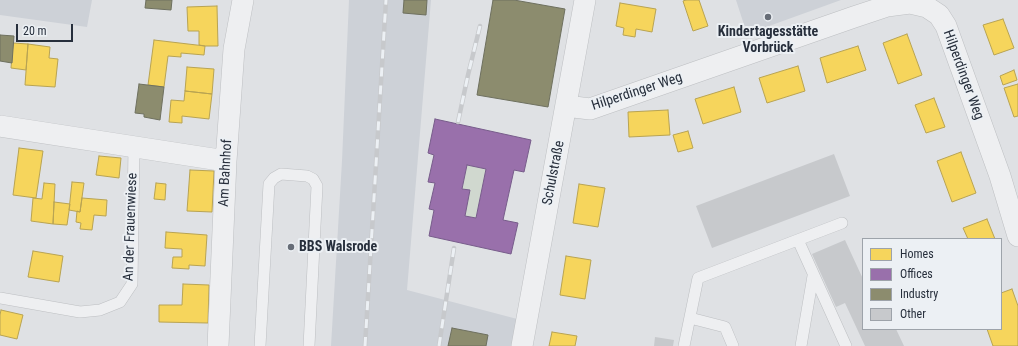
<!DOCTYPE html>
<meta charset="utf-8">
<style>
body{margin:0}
#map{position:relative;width:1018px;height:346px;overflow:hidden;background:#dfe1e4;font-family:"Roboto Condensed",sans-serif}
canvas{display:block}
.legend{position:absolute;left:862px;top:238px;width:140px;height:92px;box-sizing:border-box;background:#ecf0f4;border:1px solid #9da3aa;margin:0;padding:5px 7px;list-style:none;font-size:12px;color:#272f3c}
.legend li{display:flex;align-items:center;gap:8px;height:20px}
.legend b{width:20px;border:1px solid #9da3aa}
.scale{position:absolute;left:16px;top:24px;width:57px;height:18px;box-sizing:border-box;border:2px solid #272f3c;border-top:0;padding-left:5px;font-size:12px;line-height:14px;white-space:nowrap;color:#272f3c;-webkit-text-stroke:3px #ecf0f4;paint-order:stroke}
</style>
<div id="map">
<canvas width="1018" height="346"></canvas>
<ul class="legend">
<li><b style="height:11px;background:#f6d55c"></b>Homes</li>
<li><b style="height:11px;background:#9970ab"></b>Offices</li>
<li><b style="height:11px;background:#8c8c6e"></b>Industry</li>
<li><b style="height:11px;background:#c7c9cc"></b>Other</li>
</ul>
<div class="scale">20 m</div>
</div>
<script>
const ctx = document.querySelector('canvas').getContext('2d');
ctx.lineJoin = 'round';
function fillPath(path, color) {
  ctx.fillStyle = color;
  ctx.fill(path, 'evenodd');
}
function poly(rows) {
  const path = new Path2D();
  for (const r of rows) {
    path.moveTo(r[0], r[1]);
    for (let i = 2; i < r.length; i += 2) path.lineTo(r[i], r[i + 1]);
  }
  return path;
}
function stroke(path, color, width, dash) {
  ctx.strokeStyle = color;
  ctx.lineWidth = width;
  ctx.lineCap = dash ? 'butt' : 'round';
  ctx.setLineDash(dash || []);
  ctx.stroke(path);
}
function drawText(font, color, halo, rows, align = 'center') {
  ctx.font = font + ' "Roboto Condensed",sans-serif';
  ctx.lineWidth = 4;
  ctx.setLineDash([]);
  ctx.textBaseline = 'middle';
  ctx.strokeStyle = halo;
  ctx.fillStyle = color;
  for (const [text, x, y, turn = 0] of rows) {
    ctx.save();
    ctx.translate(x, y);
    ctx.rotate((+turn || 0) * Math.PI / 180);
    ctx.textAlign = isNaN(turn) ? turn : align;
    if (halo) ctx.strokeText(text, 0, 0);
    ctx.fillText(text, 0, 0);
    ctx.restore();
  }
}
fillPath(poly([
 [0,0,92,0,87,27,0,15],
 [349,0,431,0,407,290,521,320,516,346,331,346,342,161],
 [736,0,841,0,747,34]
]), '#cdd1d7');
fillPath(poly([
 [467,165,486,169,476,218,465,216,470,190,462,189]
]), '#d0d8cf');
const homes = poly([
 [686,0,699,0,708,26,693,31,683,1,686,0],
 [620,3,656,9,652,32,636,29,635,37,623,35,624,28,616,26,620,3],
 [217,6,218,46,205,46,199,45,199,31,188,31,187,7,217,6],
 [1003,19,1014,48,994,55,983,25,1003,19],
 [907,34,922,75,898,84,883,43,907,34],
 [154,40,205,46,204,55,181,53,181,57,168,56,164,87,148,85,154,40],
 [13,43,28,44,26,70,11,68,13,43],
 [28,44,50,47,49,58,58,59,55,87,25,85,28,44],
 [858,46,866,70,827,83,820,58,858,46],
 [798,66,805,91,767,103,759,78,798,66],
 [187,67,214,69,212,94,185,91,187,67],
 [1014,70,1017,80,1003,85,1000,76,1014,70],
 [1018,84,1018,116,1014,117,1004,88,1018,84],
 [734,87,741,112,703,124,695,99,734,87],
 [185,91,212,94,209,119,182,116,182,123,169,122,171,100,184,101,185,91],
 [934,98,945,127,926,133,915,105,934,98],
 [668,110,670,135,629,137,628,112,668,110],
 [688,131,693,148,678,152,673,135,688,131],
 [19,148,43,151,36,198,13,195,19,148],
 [961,152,976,193,952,202,937,161,961,152],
 [99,156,121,158,119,178,96,175,99,156],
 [190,170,214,171,212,212,187,211,190,170],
 [72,182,84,183,80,212,69,210,72,182],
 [44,183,55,184,53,224,31,221,33,198,42,199,44,183],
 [156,183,166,184,165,200,154,199,156,183],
 [579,184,605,188,598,227,573,223,579,184],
 [82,198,107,200,106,216,94,215,92,230,80,229,81,223,76,222,77,211,80,212,82,198],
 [54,202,70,204,67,225,53,224,54,202],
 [987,219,995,239,968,239,963,228,987,219],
 [166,232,207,235,205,266,189,265,189,269,172,268,173,257,182,257,182,249,165,248,166,232],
 [33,251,63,256,59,282,28,277,33,251],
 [566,256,591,260,585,299,560,295,566,256],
 [183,284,209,285,208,323,159,322,159,305,182,305,183,284],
 [1012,289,1018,306,1018,346,993,346,987,329,1001,329,1001,293,1012,289],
 [1,310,23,315,17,339,0,335,0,315,1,310],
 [552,332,577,336,575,346,549,346,552,332]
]);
fillPath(homes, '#f6d55c');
stroke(homes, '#b8a352', 1);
const offices = poly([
 [435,119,531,140,524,172,514,170,503,220,518,223,511,254,429,236,434,210,429,209,435,183,428,182,434,155,428,153,435,119],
 [467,165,486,169,476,218,465,216,470,190,462,189,467,165]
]);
fillPath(offices, '#9970ab');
stroke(offices, '#775c8a', 1);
const industry = poly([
 [146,0,172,0,171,10,145,8,146,0],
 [404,0,427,0,426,15,403,13,404,0],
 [493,0,514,0,565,9,548,107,477,95,493,0],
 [0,35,14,36,12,63,0,61,0,35],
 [139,84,164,87,160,120,144,117,144,114,135,113,139,84],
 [452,328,488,335,486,346,448,346,452,328]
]);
fillPath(industry, '#8c8c6e');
stroke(industry, '#6e705f', 1);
fillPath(poly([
 [834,154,850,196,712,248,696,206],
 [845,240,863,279,863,329,896,329,904,346,865,346,845,303,836,307,812,254],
 [655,337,674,340,673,346,654,346]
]), '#c7c9cc');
const service = poly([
 [798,240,846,346],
 [0,298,80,312,100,310,120,302,132,284,134,146],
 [690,318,725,327,733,346],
 [260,346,269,184,274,178,281,174,307,176,313,179,317,186,309,346],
 [684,346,698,278,842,223],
 [801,346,813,276]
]);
const minor = poly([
 [566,106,590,109,854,17,887,6,910,3,927,7,939,15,946,26,1000,176,1018,236],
 [0,126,226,161],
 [218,346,226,161,234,49,243,0],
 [522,346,585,0]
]);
stroke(service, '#bdbfc2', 12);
stroke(minor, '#bdbfc2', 22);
stroke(service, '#eeeff1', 11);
stroke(minor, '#eeeff1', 21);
const rail = poly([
 [458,122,468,75,480,26],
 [365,346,386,0],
 [439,346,454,248]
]);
stroke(rail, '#c7c9cc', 4.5);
stroke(rail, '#ecf0f4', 3, [9]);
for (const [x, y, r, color] of [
 [768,17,4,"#676d77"],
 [291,247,4,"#676d77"]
]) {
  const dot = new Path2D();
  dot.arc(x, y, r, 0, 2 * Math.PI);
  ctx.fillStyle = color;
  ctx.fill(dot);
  stroke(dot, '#ecf0f4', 1.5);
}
drawText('bold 14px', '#272f3c', '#ecf0f4', [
 ["Kindertagesstätte",768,32],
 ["Vorbrück",768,48],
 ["BBS Walsrode",299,247,"left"]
]);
drawText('14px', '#272f3c', '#ecf0f4', [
 ["Hilperdinger Weg",963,75,70],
 ["Hilperdinger Weg",637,92,-18],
 ["Am Bahnhof",226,173,-87],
 ["Schulstraße",554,173,-79],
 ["An der Frauenwiese",131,227,-88]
]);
</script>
